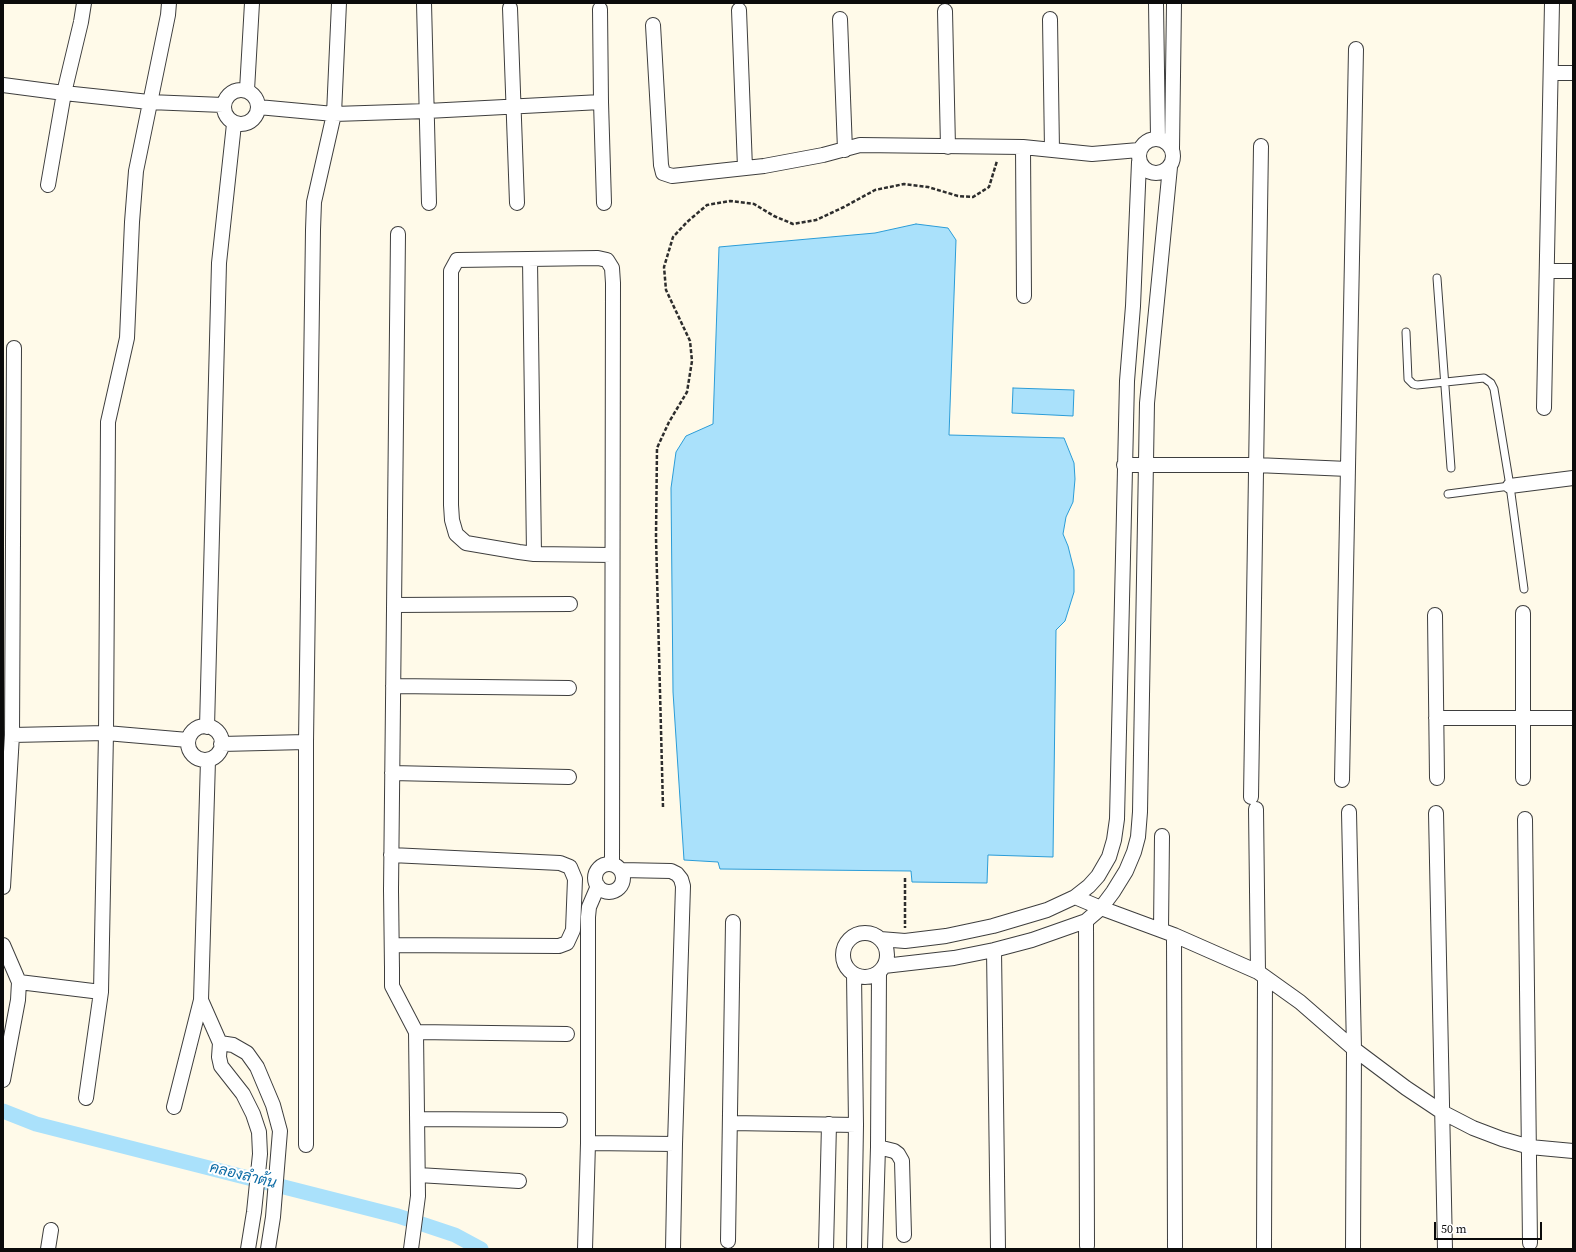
<!DOCTYPE html>
<meta charset="utf-8">
<style>
body{margin:0}
#map{position:relative;width:1576px;height:1252px;overflow:hidden;background:#fffae9;font-family:"Source Serif 4",serif}
canvas{display:block}
.frame{position:absolute;inset:0;border:4px solid #0b0b0b;pointer-events:none}
.scale{position:absolute;left:1434px;top:1222px;width:108px;height:18px;box-sizing:border-box;border:2px solid #0b0b0b;border-top:0;padding-left:5px;font-size:12px;line-height:14px;white-space:nowrap;color:#0b0b0b;-webkit-text-stroke:3px #fff;paint-order:stroke}
</style>
<div id="map">
<canvas width="1576" height="1252"></canvas>
<div class="frame"></div>
<div class="scale">50 m</div>
</div>
<script>
const ctx = document.querySelector('canvas').getContext('2d');
ctx.lineJoin = 'round';
function fillPath(path, color) {
  ctx.fillStyle = color;
  ctx.fill(path, 'evenodd');
}
function poly(rows) {
  const path = new Path2D();
  for (const r of rows) {
    if (r.length === 3) {
      path.moveTo(r[0] + r[2], r[1]);
      path.arc(r[0], r[1], r[2], 0, 2 * Math.PI);
      continue;
    }
    path.moveTo(r[0], r[1]);
    for (let i = 2; i < r.length; i += 2) path.lineTo(r[i], r[i + 1]);
  }
  return path;
}
function stroke(path, color, width, dash) {
  ctx.strokeStyle = color;
  ctx.lineWidth = width;
  ctx.lineCap = dash ? 'butt' : 'round';
  ctx.setLineDash(dash || []);
  ctx.stroke(path);
}
function drawText(font, color, halo, rows, align = 'center') {
  ctx.font = font + ' "Source Serif 4",Sarabun,serif';
  ctx.lineWidth = 4;
  ctx.setLineDash([]);
  ctx.textBaseline = 'middle';
  ctx.strokeStyle = halo;
  ctx.fillStyle = color;
  for (const [text, x, y, turn = 0] of rows) {
    ctx.save();
    ctx.translate(x, y);
    ctx.rotate((+turn || 0) * Math.PI / 180);
    ctx.textAlign = isNaN(turn) ? turn : align;
    if (halo) ctx.strokeText(text, 0, 0);
    ctx.fillText(text, 0, 0);
    ctx.restore();
  }
}
const water = poly([
 [916,224,948,228,956,240,949,435,1064,438,1074,463,1075,479,1073,502,1066,517,1063,534,1068,546,1074,570,1074,592,1065,621,1056,630,1053,857,988,855,987,883,912,882,911,871,720,869,718,862,684,860,673,692,671,488,676,452,686,436,713,424,719,247,875,233,916,224],
 [1013,388,1074,390,1073,416,1012,413,1013,388]
]);
fillPath(water, '#aae1fb');
stroke(water, '#2b9cd7', 1);
stroke(poly([
 [3,1111,36,1124,398,1216,455,1235,481,1249]
]), '#aae1fb', 15);
const service = poly([
 [1437,278,1451,468],
 [1406,332,1408,379,1413,384,1417,385,1484,378,1491,383,1494,389,1510,486,1524,589],
 [1448,494,1510,486]
]);
const minor = poly([
 [424,3,429,203],
 [1156,3,1158,138],
 [510,8,517,203],
 [600,9,601,102],
 [739,10,745,168],
 [945,11,948,147],
 [840,19,845,150],
 [1050,19,1052,150],
 [653,25,661,165,663,173,672,176,764,166,823,155,860,145,1023,147,1092,154,1139,150],
 [1551,73,1573,73],
 [3,85,64,93,149,102,223,105],
 [241,107,17],
 [247,90,252,3],
 [258,107,334,114,427,111,601,102,604,203],
 [1156,156,17],
 [1023,147,1024,296],
 [1172,149,1174,3],
 [48,185,64,93,81,22,84,3],
 [398,234,391,890,392,969,392,986,416,1032,418,1196,411,1249],
 [530,260,534,554],
 [1547,271,1573,271],
 [1544,408,1552,3],
 [1124,465,1256,465,1348,469],
 [1510,486,1573,478],
 [612,555,534,554,519,552,466,543,456,534,452,520,451,505,451,271,457,260,598,258,607,260,612,268,613,283,612,864],
 [394,605,570,604],
 [1523,613,1523,778],
 [1435,615,1437,778],
 [393,686,569,688],
 [1436,718,1573,718],
 [205,743,17],
 [207,727,219,263,234,124],
 [12,735,106,733,188,740],
 [221,744,306,742],
 [208,760,201,1000,220,1043,219,1057,221,1066,243,1094,253,1114,259,1132,260,1154,254,1212,248,1249],
 [392,773,569,777],
 [1342,780,1356,49],
 [1251,797,1261,146],
 [1256,809,1258,972],
 [1349,812,1354,1049,1353,1249],
 [1436,813,1445,1249],
 [1525,819,1530,1243],
 [391,855,560,863,570,867,575,879,573,930,567,943,559,946,392,945],
 [609,878,14],
 [621,870,671,871,677,874,681,879,683,886,675,1144,673,1249],
 [3,887,12,735,14,348],
 [1075,897,1101,908,1174,935,1258,972,1300,1002,1354,1049,1406,1088,1442,1112,1473,1128,1502,1139,1530,1147,1573,1151],
 [1086,921,1087,1246],
 [1161,930,1162,836],
 [865,955,22],
 [1174,935,1175,1247],
 [880,939,905,941,946,936,993,926,1047,910,1075,897,1089,886,1098,876,1109,857,1114,840,1117,819,1127,381,1133,306,1139,162],
 [3,945,19,982,101,992],
 [994,950,998,1249],
 [884,966,954,958,994,950,1032,940,1086,921,1101,908,1113,892,1126,871,1134,852,1138,837,1140,812,1147,403,1170,167],
 [854,974,856,1125,854,1249],
 [416,1032,567,1034],
 [220,1043,233,1045,247,1053,257,1067,273,1105,280,1131,273,1217,268,1249],
 [3,1080,18,1000,19,982],
 [86,1098,101,992,106,733,108,422,127,338,132,222,136,171,168,15,169,3],
 [174,1107,201,1000],
 [417,1119,560,1120],
 [730,1123,856,1125],
 [588,1143,675,1144],
 [306,1145,306,742,313,230,314,202,334,114,339,3],
 [878,1147,894,1151,898,1154,902,1161,904,1235],
 [418,1175,519,1181],
 [728,1241,733,922],
 [1264,1248,1265,977],
 [48,1249,51,1230],
 [585,1249,588,1143,588,917,589,907,598,886],
 [826,1249,829,1124],
 [875,1249,878,1147,879,972]
]);
stroke(service, '#3e3e3e', 9);
stroke(minor, '#3e3e3e', 16);
stroke(poly([
 [663,807,656,537,657,448,669,422,687,392,692,361,690,341,666,290,664,267,673,237,687,222,707,205,730,201,754,204,774,216,793,224,816,220,844,207,875,190,904,184,928,187,958,196,973,197,989,187,997,161],
 [905,878,905,928]
]), '#2d2d2d', 2.5, [4, 2]);
stroke(service, '#fff', 7);
stroke(minor, '#fff', 14);
drawText('italic 15px', '#0c6ba5', '#fff', [
 ["คลองลำต้น",243,1176,14]
]);
</script>
